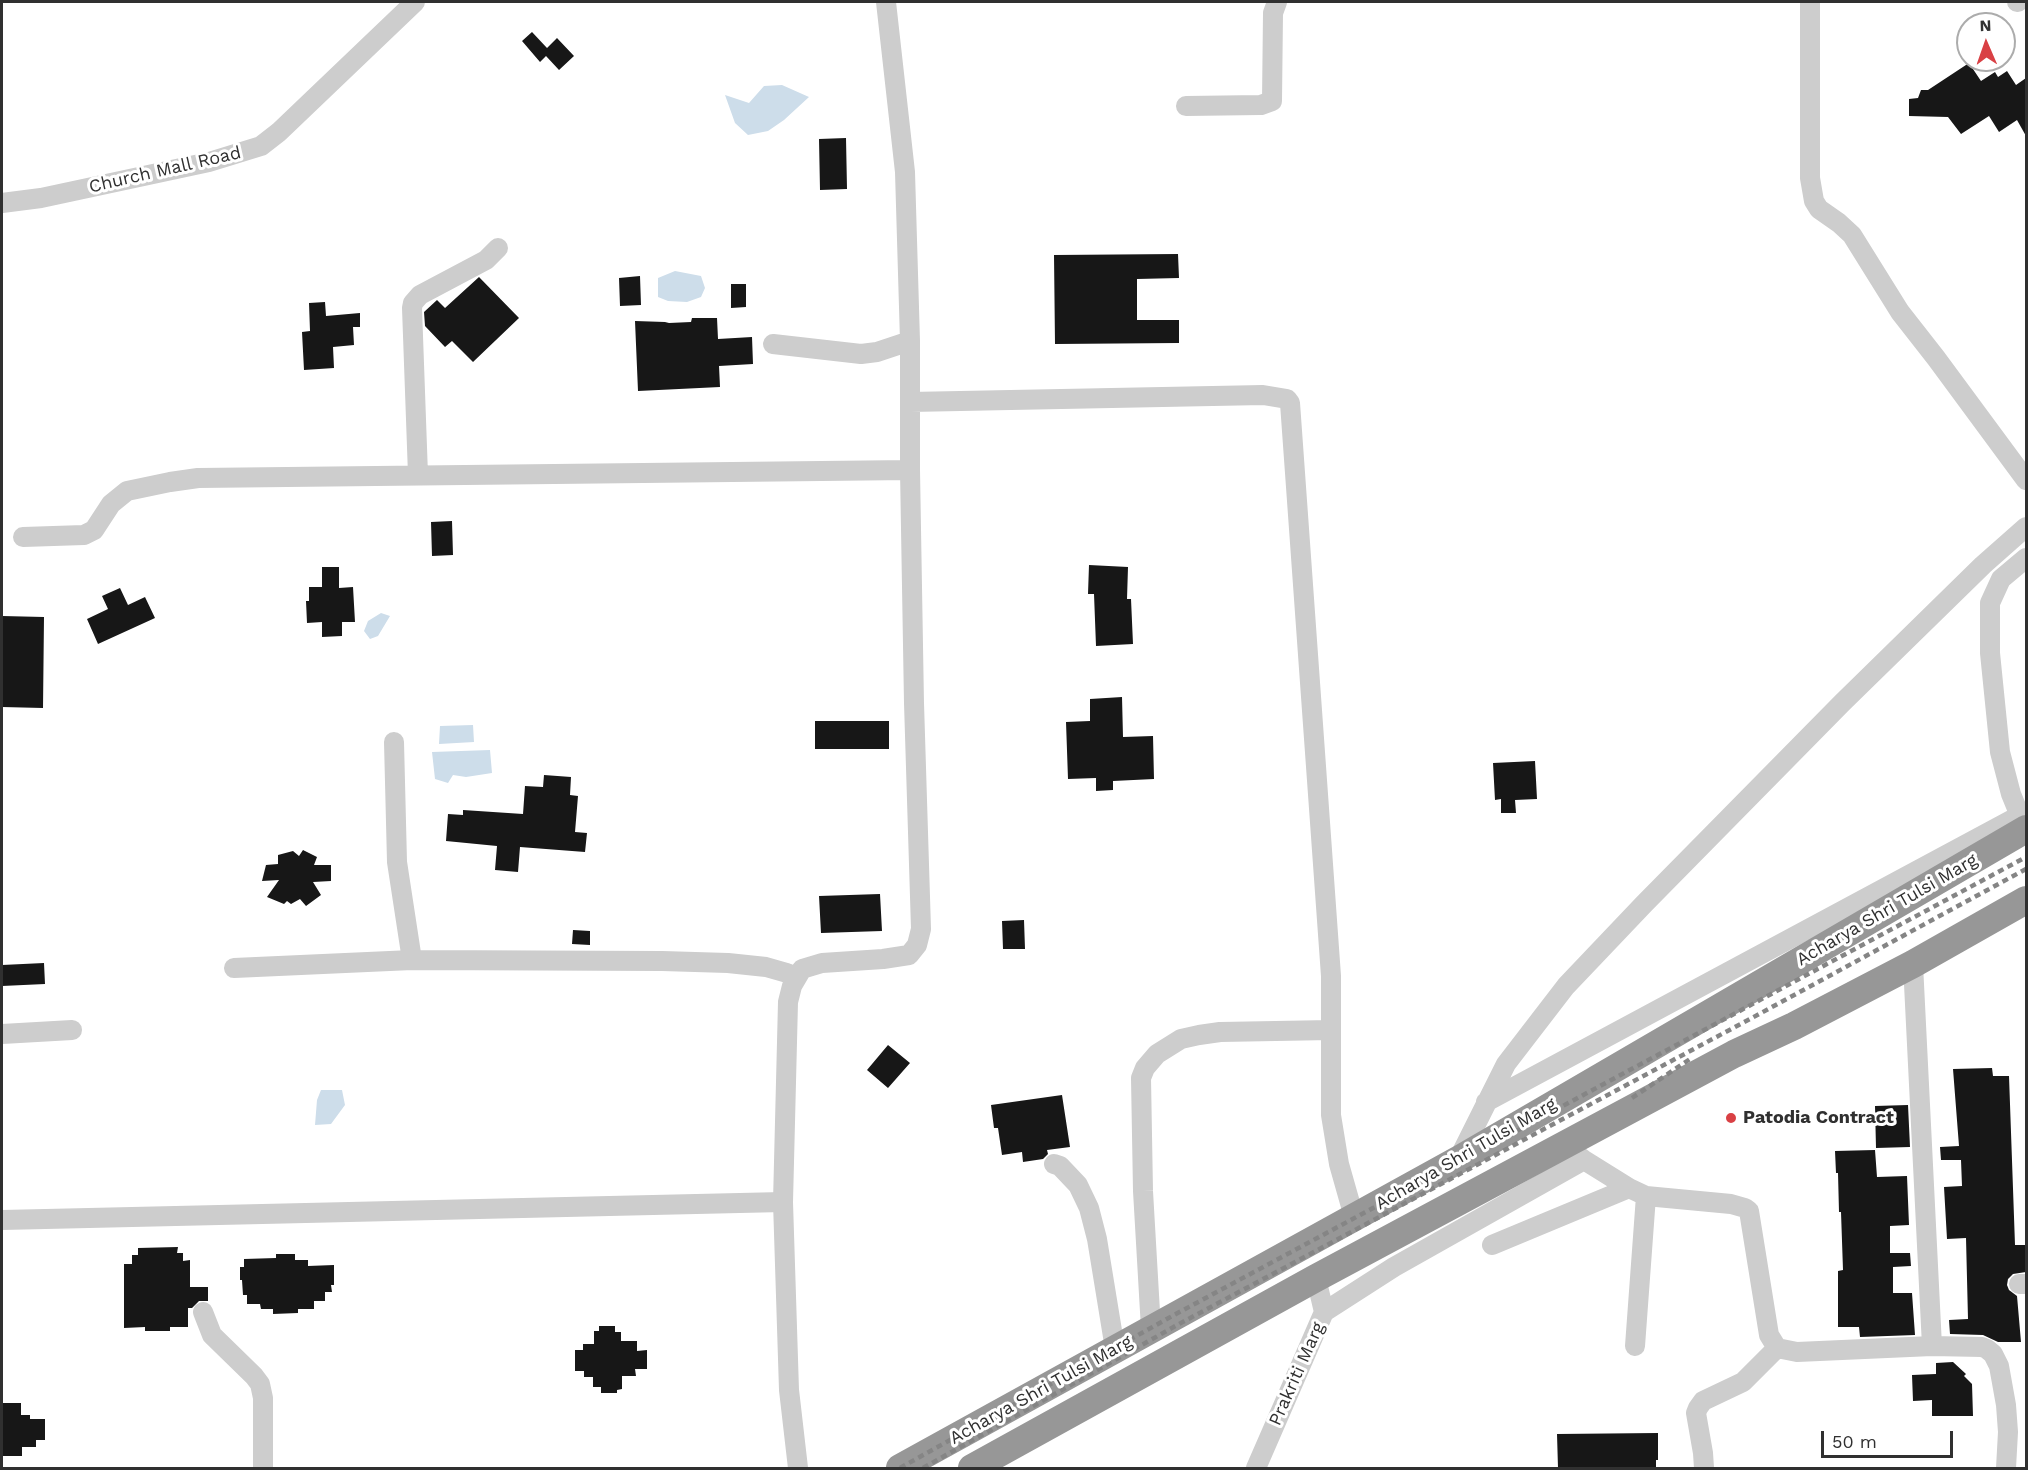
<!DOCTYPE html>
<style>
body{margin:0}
#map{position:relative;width:2028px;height:1470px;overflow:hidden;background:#fff;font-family:"Work Sans",sans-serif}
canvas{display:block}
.frame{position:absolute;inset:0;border:3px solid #303030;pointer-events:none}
.north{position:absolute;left:1956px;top:12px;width:60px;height:60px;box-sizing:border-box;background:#fff;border:2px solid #acacac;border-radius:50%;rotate:358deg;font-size:16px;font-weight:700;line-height:24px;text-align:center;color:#303030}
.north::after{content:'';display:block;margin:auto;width:21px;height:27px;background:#d94044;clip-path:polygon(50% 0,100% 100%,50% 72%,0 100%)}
.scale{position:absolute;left:1821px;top:1431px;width:132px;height:27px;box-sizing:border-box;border:3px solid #303030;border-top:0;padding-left:8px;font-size:18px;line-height:21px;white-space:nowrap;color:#303030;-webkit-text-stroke:4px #fff;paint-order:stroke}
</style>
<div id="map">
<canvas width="2028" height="1470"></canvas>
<div class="frame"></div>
<div class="north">N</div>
<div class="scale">50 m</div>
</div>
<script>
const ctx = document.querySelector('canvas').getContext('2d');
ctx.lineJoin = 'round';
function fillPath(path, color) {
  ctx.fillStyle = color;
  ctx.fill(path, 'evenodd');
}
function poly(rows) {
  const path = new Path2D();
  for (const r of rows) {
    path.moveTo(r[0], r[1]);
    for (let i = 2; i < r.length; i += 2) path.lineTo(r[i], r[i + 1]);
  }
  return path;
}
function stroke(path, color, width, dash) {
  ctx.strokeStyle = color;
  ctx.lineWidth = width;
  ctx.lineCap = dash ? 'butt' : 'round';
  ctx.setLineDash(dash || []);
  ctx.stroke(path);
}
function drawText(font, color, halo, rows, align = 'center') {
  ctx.font = font + ' "Work Sans",sans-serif';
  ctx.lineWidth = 6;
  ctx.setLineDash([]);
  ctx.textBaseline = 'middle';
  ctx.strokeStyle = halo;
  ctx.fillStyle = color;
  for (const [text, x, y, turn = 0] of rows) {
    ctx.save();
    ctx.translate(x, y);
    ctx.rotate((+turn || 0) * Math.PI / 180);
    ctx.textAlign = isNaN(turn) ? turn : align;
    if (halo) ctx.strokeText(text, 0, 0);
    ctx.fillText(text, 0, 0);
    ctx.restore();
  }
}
fillPath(poly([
 [782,85,809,97,784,120,768,131,748,135,735,123,725,95,749,103,764,86],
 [675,271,701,276,705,288,701,297,687,302,668,301,658,297,658,278],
 [381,613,390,616,378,636,370,639,364,631,368,621],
 [473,725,474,742,439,744,440,726],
 [490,750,492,773,466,777,453,775,448,783,435,779,432,752],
 [321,1090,342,1090,345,1105,331,1124,315,1125,317,1100]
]), '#cdddea');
fillPath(poly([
 [532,32,547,48,557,38,574,56,559,70,546,56,540,62,522,41],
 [1969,63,1981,81,1995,72,1998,77,2007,71,2016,85,2026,78,2026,136,2017,120,1999,132,1989,116,1961,134,1948,117,1909,116,1909,99,1918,98,1921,90,1928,90],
 [846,138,847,189,820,190,819,139],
 [1178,254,1179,278,1137,279,1137,320,1179,320,1179,343,1055,344,1054,255],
 [640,276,641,305,620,306,619,278],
 [479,277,519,318,473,362,452,341,445,347,425,326,424,312,437,300,445,308],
 [731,284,746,284,746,307,731,308],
 [325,302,326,316,360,313,360,327,353,327,354,345,333,347,334,368,304,370,302,332,310,331,309,303],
 [692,318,717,318,718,339,752,337,753,364,719,366,720,387,638,391,635,321,665,322,669,323,691,322],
 [452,521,453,555,432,556,431,522],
 [1089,565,1128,567,1127,599,1131,599,1133,644,1096,646,1094,594,1088,594],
 [322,567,339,567,339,588,353,587,355,622,342,622,342,636,322,637,322,622,307,623,306,601,309,601,309,587,322,587],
 [120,588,128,605,145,597,155,618,98,644,87,619,108,609,102,596],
 [2,616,44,617,43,708,2,707],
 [1122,697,1123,737,1153,736,1154,779,1113,781,1113,790,1096,791,1096,778,1068,779,1066,722,1090,721,1090,699],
 [815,721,889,721,889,749,815,749],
 [1535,761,1537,799,1515,800,1516,813,1501,813,1501,799,1495,800,1493,763],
 [544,775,571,777,570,795,578,796,575,832,587,833,585,852,520,847,518,872,495,870,497,846,446,841,448,814,463,815,463,810,523,814,525,786,543,787],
 [303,850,317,857,314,865,331,865,331,881,313,882,321,895,306,906,300,899,291,904,287,901,284,904,267,897,279,880,262,881,266,865,278,864,278,855,293,851,299,856],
 [880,894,882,931,821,933,819,896],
 [1024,920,1025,949,1003,949,1002,921],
 [573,930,590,931,590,945,572,944],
 [44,963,45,984,2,986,2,965],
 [888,1045,910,1063,888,1088,867,1070],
 [1992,1068,1993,1076,2009,1076,2015,1245,2026,1245,2026,1272,2013,1274,2008,1279,2007,1285,2009,1290,2017,1296,2021,1342,1998,1342,1983,1335,1950,1334,1949,1320,1968,1319,1966,1238,1947,1239,1944,1187,1962,1186,1961,1160,1941,1160,1940,1147,1959,1146,1953,1069],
 [1062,1095,1070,1147,1047,1150,1048,1154,1043,1159,1023,1162,1022,1152,1002,1155,998,1128,994,1128,991,1105],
 [1908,1105,1910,1147,1876,1148,1875,1106],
 [1875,1150,1877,1177,1907,1176,1909,1225,1890,1226,1890,1253,1910,1253,1911,1266,1893,1267,1893,1293,1912,1293,1915,1335,1860,1337,1859,1327,1838,1327,1838,1271,1843,1270,1841,1212,1839,1212,1838,1173,1836,1173,1835,1151],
 [178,1247,177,1253,183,1253,183,1261,190,1260,190,1287,208,1287,208,1301,199,1301,192,1308,188,1308,188,1327,170,1327,170,1331,145,1331,145,1327,124,1328,124,1264,132,1264,132,1255,138,1255,138,1248],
 [276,1254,295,1254,295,1260,308,1260,308,1266,334,1265,334,1285,331,1285,332,1292,325,1292,325,1301,314,1301,314,1309,298,1309,298,1313,273,1314,273,1309,261,1309,260,1304,247,1304,247,1295,243,1295,242,1280,240,1280,240,1267,244,1267,244,1259,276,1258],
 [599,1326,615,1326,615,1332,621,1332,621,1341,637,1341,637,1351,647,1350,647,1369,635,1369,636,1376,622,1376,622,1389,617,1390,617,1393,601,1393,601,1387,593,1387,593,1377,584,1377,584,1371,575,1371,575,1350,583,1350,583,1344,594,1344,594,1331,599,1331],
 [1953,1362,1966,1374,1964,1376,1972,1384,1973,1416,1932,1416,1932,1400,1913,1401,1912,1375,1936,1374,1936,1363],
 [2,1403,21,1403,21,1415,30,1415,30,1419,45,1419,45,1440,36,1440,36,1447,22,1447,22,1456,2,1456],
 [1658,1433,1658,1460,1656,1460,1656,1468,1558,1468,1557,1434]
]), '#171717');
stroke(poly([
 [1810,2,1810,178,1814,201,1819,209,1839,223,1852,235,1900,312,1936,358,2026,480],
 [2017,2,2018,2],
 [1186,106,1261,105,1272,101,1273,13,1277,2],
 [2,203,41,198,209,162,261,146,279,132,415,2],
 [773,344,861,354,877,352,910,341],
 [910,402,1263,395,1287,399,1290,403,1331,976,1331,1115,1339,1164,1354,1217],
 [418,475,412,308,413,303,420,295,486,260,498,248],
 [23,537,84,535,94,530,111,504,127,491,170,482,198,478,910,470],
 [394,742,397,862,412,960],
 [2021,828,2020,816,2011,794,2000,752,1990,653,1990,603,2001,579,2026,558],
 [1913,964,1932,1346],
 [234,968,412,960,662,961,728,963,766,967,787,973,796,978],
 [2,1034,72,1030],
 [1486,1102,2026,812],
 [1564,1144,1584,1160,1629,1188,1646,1196,1731,1204,1745,1208,1749,1211,1769,1335,1777,1348,1797,1352,1932,1346,1982,1347,1987,1349,1993,1354,1999,1366,2006,1405,2008,1432,2006,1468],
 [1458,1160,1506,1064,1566,986,1644,904,1842,703,1983,565,2026,527],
 [1054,1164,1060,1166,1078,1185,1089,1208,1097,1239,1115,1349],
 [2,1220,783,1202],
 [1492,1245,1629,1188],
 [2019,1284,2026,1284],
 [203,1312,212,1335,254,1376,260,1384,263,1398,263,1468],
 [1324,1312,1394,1267,1584,1160],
 [1151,1329,1143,1191,1141,1078,1145,1068,1157,1054,1181,1039,1199,1035,1220,1032,1331,1030],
 [1635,1346,1646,1196],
 [798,1468,789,1390,783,1202,788,1002,792,986,802,969,822,963,883,959,909,955,917,945,921,929,914,703,910,470,910,341,905,172,886,2],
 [1256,1468,1324,1312,1316,1278],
 [1704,1468,1703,1453,1696,1413,1698,1408,1703,1401,1743,1382,1777,1348]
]), '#cdcdcd', 20);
stroke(poly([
 [900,1468,1458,1160,2026,829],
 [972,1468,1316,1278,1734,1054,1794,1026,1913,964,2026,900]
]), '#979797', 28);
stroke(poly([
 [1632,1098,1690,1059],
 [900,1468,1174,1315,2026,857],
 [923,1468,1179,1324,1750,1019,2026,869]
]), '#858585', 4.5, [6, 4.5]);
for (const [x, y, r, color] of [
 [1731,1118,6,"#d94044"]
]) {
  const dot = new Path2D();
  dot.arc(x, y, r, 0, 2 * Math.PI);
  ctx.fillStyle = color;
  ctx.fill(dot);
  stroke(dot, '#fff', 2);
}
drawText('18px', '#303030', '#fff', [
 ["Church Mall Road",165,170,-13],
 ["Acharya Shri Tulsi Marg",1887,910,-30],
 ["Acharya Shri Tulsi Marg",1466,1154,-30],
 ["Prakriti Marg",1297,1374,-66],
 ["Acharya Shri Tulsi Marg",1041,1390,-29]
]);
drawText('bold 18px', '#303030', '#fff', [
 ["Patodia Contract",1743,1118]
], 'left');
</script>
